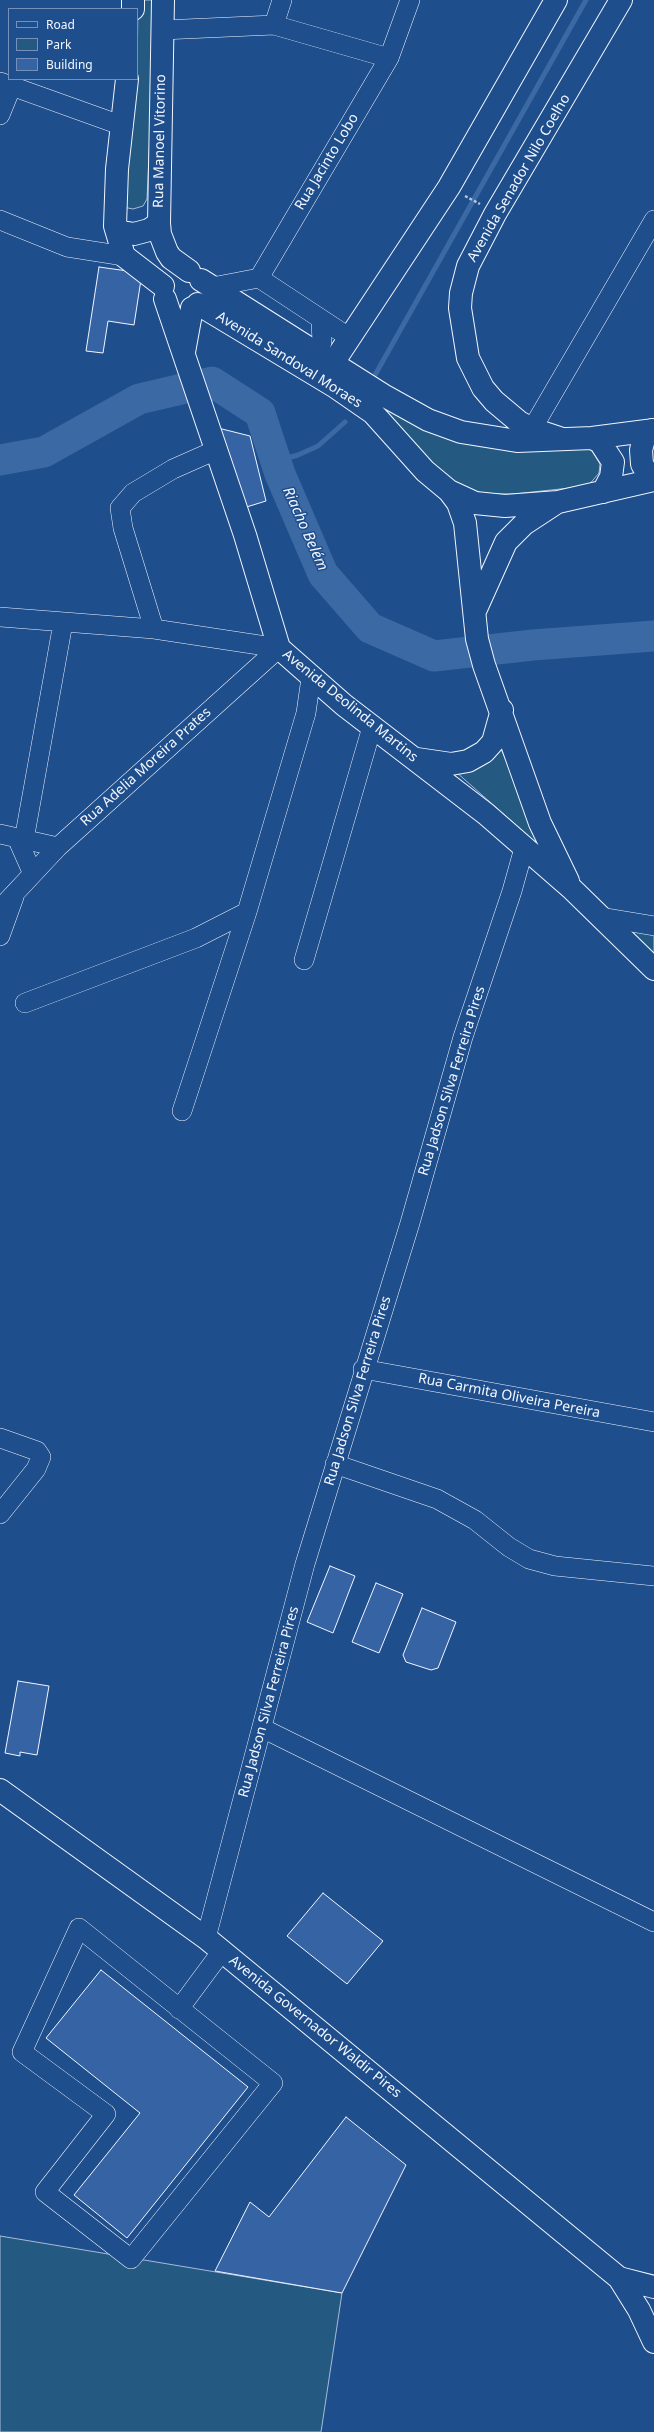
<!DOCTYPE html>
<meta charset="utf-8">
<style>
body{margin:0}
#map{position:relative;width:654px;height:2432px;overflow:hidden;background:#1f4e8c;font-family:"Noto Sans",sans-serif}
canvas{display:block}
.legend{position:absolute;left:8px;top:8px;width:130px;height:72px;box-sizing:border-box;background:#1f4e8c;border:1px solid #7391ba;margin:0;padding:5px 7px;list-style:none;font-size:12px;color:#f2f6ff}
.legend li{display:flex;align-items:center;gap:8px;height:20px}
.legend b{width:20px;border:1px solid #7391ba}
</style>
<div id="map">
<canvas width="654" height="2432"></canvas>
<ul class="legend">
<li><b style="height:5px;background:#1f4e8c"></b>Road</li>
<li><b style="height:11px;background:#245a82"></b>Park</li>
<li><b style="height:11px;background:#3563a3"></b>Building</li>
</ul>
</div>
<script>
const ctx = document.querySelector('canvas').getContext('2d');
ctx.lineJoin = 'round';
function fillPath(path, color) {
  ctx.fillStyle = color;
  ctx.fill(path, 'evenodd');
}
function poly(rows) {
  const path = new Path2D();
  for (const r of rows) {
    path.moveTo(r[0], r[1]);
    for (let i = 2; i < r.length; i += 2) path.lineTo(r[i], r[i + 1]);
  }
  return path;
}
function stroke(path, color, width, dash) {
  ctx.strokeStyle = color;
  ctx.lineWidth = width;
  ctx.lineCap = dash ? 'butt' : 'round';
  ctx.setLineDash(dash || []);
  ctx.stroke(path);
}
function drawText(font, color, halo, rows, align = 'center') {
  ctx.font = font + ' "Noto Sans",sans-serif';
  ctx.lineWidth = 3;
  ctx.setLineDash([]);
  ctx.textBaseline = 'middle';
  ctx.strokeStyle = halo;
  ctx.fillStyle = color;
  for (const [text, x, y, turn = 0] of rows) {
    ctx.save();
    ctx.translate(x, y);
    ctx.rotate((+turn || 0) * Math.PI / 180);
    ctx.textAlign = isNaN(turn) ? turn : align;
    if (halo) ctx.strokeText(text, 0, 0);
    ctx.fillText(text, 0, 0);
    ctx.restore();
  }
}
const green = poly([
 [138,0,156,0,147,199,143,206,133,209,123,207,137,79,138,0],
 [318,360,432,428,590,448,600,464,599,473,588,486,514,494,487,494,453,486,318,360],
 [499,744,545,851,455,771,499,744],
 [618,924,654,932,654,959,618,924],
 [0,2236,342,2293,321,2432,0,2432,0,2236]
]);
fillPath(green, '#245a82');
stroke(green, '#a8bbd7', 1);
stroke(poly([
 [375,375,586,0],
 [276,461,298,455,318,446,345,422]
]), '#3b69a3', 5);
stroke(poly([
 [0,460,44,452,139,399,212,382,260,413,280,474,323,574,370,628,434,656,533,645,654,636]
]), '#3b69a3', 31);
const building = poly([
 [99,267,142,273,134,325,108,321,103,353,86,351,99,267],
 [218,428,250,436,266,501,240,509,218,428],
 [330,1566,355,1576,333,1633,307,1622,330,1566],
 [376,1583,403,1594,379,1653,352,1642,376,1583],
 [422,1608,456,1622,438,1668,431,1670,406,1662,403,1655,422,1608],
 [18,1681,49,1686,37,1755,20,1752,20,1756,5,1753,18,1681],
 [323,1893,383,1941,347,1984,287,1936,323,1893],
 [101,1970,248,2087,127,2238,74,2195,140,2113,46,2038,101,1970],
 [346,2117,406,2165,342,2293,215,2271,250,2202,269,2217,346,2117]
]);
fillPath(building, '#3563a3');
stroke(building, '#f2f6ff', 1);
const minor = poly([
 [274,25,282,0],
 [162,30,274,25,389,58],
 [0,82,123,126],
 [0,115,11,88],
 [0,220,67,247,124,256],
 [259,278,350,338],
 [212,287,259,278,389,58,410,0],
 [318,353,322,342,321,321],
 [532,429,654,220],
 [0,617,154,629,279,648],
 [154,629,123,528,120,508,133,493,173,469,216,450],
 [0,834,58,847],
 [17,838,32,872],
 [24,840,63,623],
 [0,909,58,847,279,648],
 [601,917,654,926],
 [0,936,14,897],
 [304,960,372,727],
 [25,1003,196,938,247,912],
 [182,1111,247,912,306,713,311,678],
 [363,1369,654,1422],
 [0,1438,37,1451,41,1457,36,1469,0,1514],
 [335,1464,437,1499,475,1520,509,1547,529,1559,555,1566,654,1576],
 [262,1728,654,1922],
 [79,1928,273,2083,131,2259,45,2192,106,2114,22,2052,79,1928],
 [206,1938,305,1564,410,1223,463,1037,512,891,524,848],
 [179,2009,222,1951]
]);
const major = poly([
 [163,0,159,223,160,234,167,252,171,258,189,271],
 [133,9,133,0],
 [127,79,117,169,115,226,124,256,163,286],
 [115,226,122,232,134,234,149,230,159,223],
 [201,280,383,395,428,420,461,432,517,441,592,438,654,430],
 [165,299,245,535,279,648,344,705,486,814,571,888,654,969],
 [198,304,334,386,373,413,425,471,449,491,475,503,505,506,558,502,654,480],
 [184,352,192,308],
 [333,363,449,187,556,0],
 [652,430,644,439,641,450,642,464,646,471,654,477],
 [592,438,600,442,613,462,611,477,603,492],
 [562,439,532,429,519,422,494,401,483,388,468,358,460,308,461,293,468,266,495,214,621,0],
 [449,491,458,503,465,523,477,639,484,665,540,823,568,881],
 [475,611,506,542,524,524,556,503],
 [417,759,451,764,468,761,484,752,493,742,502,710],
 [0,1790,206,1938,619,2278,639,2310,654,2342],
 [619,2278,654,2287]
]);
stroke(minor, '#f2f6ff', 20);
stroke(major, '#f2f6ff', 24);
stroke(poly([
 [465,196,480,204]
]), '#b3c4dc', 2.5, [3, 2]);
stroke(minor, '#1f4e8c', 19);
stroke(major, '#1f4e8c', 22);
drawText('14px', '#f2f6ff', '#1f4e8c', [
 ["Rua Manoel Vitorino",160,141,-89],
 ["Rua Jacinto Lobo",327,162,-59],
 ["Avenida Senador Nilo Coelho",519,178,-60],
 ["Avenida Sandoval Moraes",289,360,32],
 ["Avenida Deolinda Martins",350,706,39],
 ["Rua Adelia Moreira Prates",146,767,-42],
 ["Rua Jadson Silva Ferreira Pires",452,1081,-73],
 ["Rua Jadson Silva Ferreira Pires",358,1391,-73],
 ["Rua Carmita Oliveira Pereira",509,1396,11],
 ["Rua Jadson Silva Ferreira Pires",269,1702,-75],
 ["Avenida Governador Waldir Pires",315,2027,39]
]);
drawText('italic 15px', '#f2f6ff', '#1f4e8c', [
 ["Riacho Belém",305,529,66]
]);
</script>
